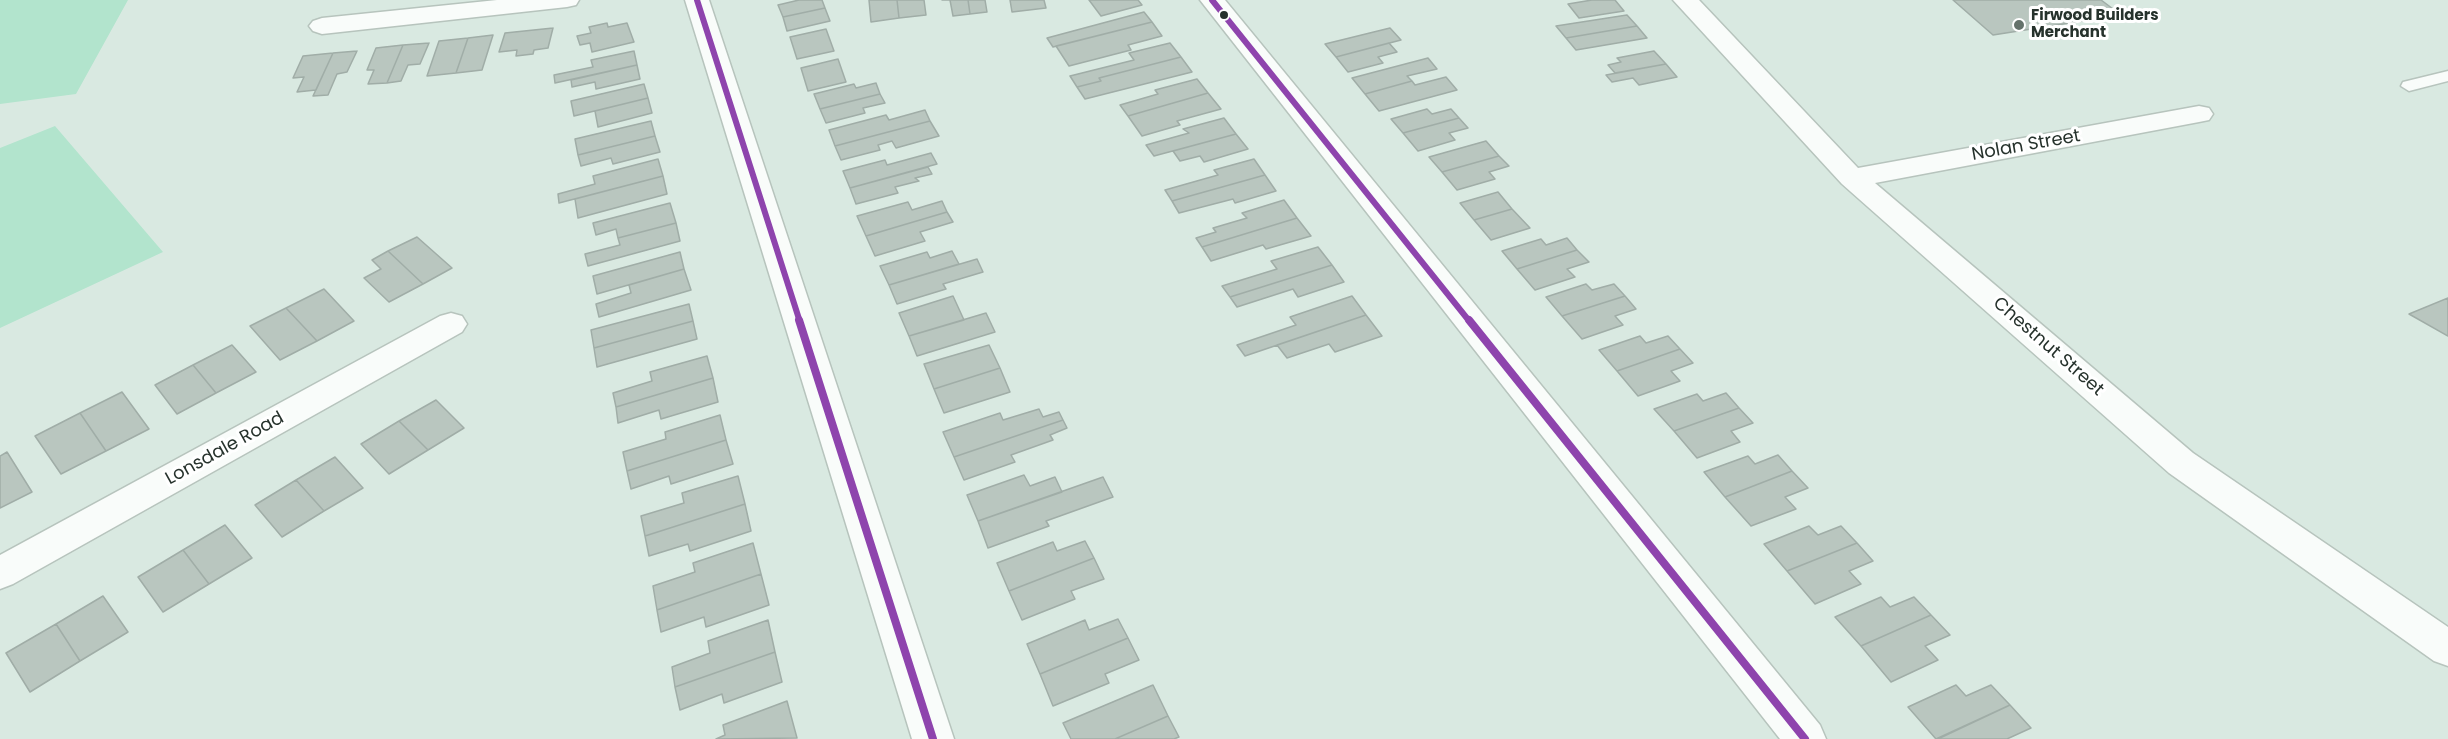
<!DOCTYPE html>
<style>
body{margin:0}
canvas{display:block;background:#d9e9e1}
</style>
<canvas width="2448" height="739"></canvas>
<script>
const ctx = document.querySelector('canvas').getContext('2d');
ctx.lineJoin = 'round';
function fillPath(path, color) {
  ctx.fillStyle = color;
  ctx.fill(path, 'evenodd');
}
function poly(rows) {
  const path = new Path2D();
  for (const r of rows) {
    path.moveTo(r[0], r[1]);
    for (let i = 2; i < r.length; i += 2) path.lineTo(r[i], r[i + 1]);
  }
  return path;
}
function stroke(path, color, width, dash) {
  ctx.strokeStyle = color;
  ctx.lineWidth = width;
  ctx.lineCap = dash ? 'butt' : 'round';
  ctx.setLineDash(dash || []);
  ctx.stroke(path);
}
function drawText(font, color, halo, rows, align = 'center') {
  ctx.font = font + ' Poppins,sans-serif';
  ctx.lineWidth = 6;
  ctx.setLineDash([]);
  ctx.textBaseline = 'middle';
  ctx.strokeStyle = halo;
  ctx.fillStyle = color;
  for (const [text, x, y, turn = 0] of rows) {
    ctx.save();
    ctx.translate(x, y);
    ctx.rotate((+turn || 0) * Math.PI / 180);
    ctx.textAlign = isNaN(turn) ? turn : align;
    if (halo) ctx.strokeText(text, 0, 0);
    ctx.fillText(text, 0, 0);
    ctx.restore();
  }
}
fillPath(poly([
 [0,0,128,0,76,94,0,104],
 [55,126,163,252,0,328,0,148]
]), '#b2e4cd');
const building = poly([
 [799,0,822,0,825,8,783,17,778,5,799,0],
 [869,0,897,0,899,18,871,22,869,0],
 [897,0,924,0,926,15,899,18,897,0],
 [942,0,968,0,970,14,953,16,950,0,942,0],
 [968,0,985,0,987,12,970,14,968,0],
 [1010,0,1044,0,1046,8,1012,12,1010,0],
 [1089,0,1138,0,1142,5,1101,16,1089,0],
 [1592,0,1615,0,1624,11,1579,18,1568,4,1592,0],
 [1953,0,2101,0,2121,15,1993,35,1953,0],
 [825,8,830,21,787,31,783,17,825,8],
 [1144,12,1152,22,1053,47,1047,38,1144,12],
 [1627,15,1637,26,1566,38,1556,26,1627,15],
 [1152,22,1162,36,1128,45,1131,50,1069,66,1056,46,1152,22],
 [607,23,608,27,627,23,634,42,592,52,590,43,580,45,577,36,591,33,589,27,607,23],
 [1637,26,1647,38,1576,50,1566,38,1637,26],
 [553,28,548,48,534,50,533,54,516,56,517,50,499,52,505,33,553,28],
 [1390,28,1401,40,1336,57,1325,44,1390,28],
 [826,29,834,51,797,59,790,37,826,29],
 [493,35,482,70,456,73,468,38,493,35],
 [468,38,456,73,427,76,439,41,468,38],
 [429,43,420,64,408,65,401,81,387,83,403,45,429,43],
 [1170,43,1181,57,1099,78,1101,81,1077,87,1070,76,1134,60,1129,53,1170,43],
 [1389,43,1397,52,1378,57,1383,63,1348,72,1336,57,1389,43],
 [403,45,387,83,368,84,374,70,367,70,376,48,403,45],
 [357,51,347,72,337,74,328,95,313,96,333,53,357,51],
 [634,51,637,65,555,83,554,75,593,67,591,60,634,51],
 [1654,51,1666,64,1615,73,1608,65,1621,62,1617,58,1654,51],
 [333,53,316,90,297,92,304,77,293,78,303,56,333,53],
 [1181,57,1192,72,1085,99,1077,87,1101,81,1099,78,1181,57],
 [1428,58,1437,69,1407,76,1412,81,1365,94,1352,78,1428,58],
 [838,59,846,82,808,91,801,68,838,59],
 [1666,64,1677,77,1639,85,1633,78,1612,82,1606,75,1666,64],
 [637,65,640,79,596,89,595,82,572,87,571,80,637,65],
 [1446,77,1457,90,1379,111,1365,94,1412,81,1415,85,1446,77],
 [1197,79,1208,93,1128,116,1120,105,1158,94,1155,90,1197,79],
 [876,83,880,94,820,109,814,94,854,84,856,88,876,83],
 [644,84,648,98,574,116,571,101,644,84],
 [1208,93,1221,109,1177,121,1180,125,1142,136,1128,116,1208,93],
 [880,94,885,103,863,108,865,113,826,123,820,109,880,94],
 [648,98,652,113,598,127,595,111,648,98],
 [1427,109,1432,114,1451,109,1459,118,1403,133,1391,119,1427,109],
 [925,110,930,121,835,146,829,130,886,115,889,120,925,110],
 [1224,118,1236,134,1154,156,1146,145,1189,133,1183,129,1224,118],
 [1459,118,1468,128,1449,133,1455,140,1418,151,1403,133,1459,118],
 [651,121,655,136,578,155,575,139,651,121],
 [930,121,939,136,896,148,892,141,878,145,880,150,841,160,835,146,930,121],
 [1236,134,1248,149,1204,162,1200,156,1180,161,1173,151,1236,134],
 [655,136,660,152,613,164,611,158,581,166,578,155,655,136],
 [1486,141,1499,156,1442,172,1429,157,1486,141],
 [931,153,937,164,850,188,843,171,885,160,887,165,931,153],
 [1499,156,1509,166,1489,172,1495,179,1457,190,1442,172,1499,156],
 [658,159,663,176,559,203,558,194,595,184,593,176,658,159],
 [1254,159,1265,175,1172,201,1165,190,1218,175,1214,170,1254,159],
 [928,167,932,174,915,178,919,181,895,187,898,193,856,204,850,188,928,167],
 [1265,175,1276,191,1235,203,1233,199,1179,213,1172,201,1265,175],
 [663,176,667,194,578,218,575,199,663,176],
 [1498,192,1512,209,1474,220,1460,203,1498,192],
 [1284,200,1297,218,1202,247,1196,238,1216,232,1213,228,1247,218,1242,213,1284,200],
 [942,201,947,212,866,236,857,216,908,202,912,210,942,201],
 [670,203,676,223,618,238,616,229,596,235,593,223,670,203],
 [1512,209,1530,228,1491,240,1474,220,1512,209],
 [947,212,953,222,920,232,925,241,875,256,866,236,947,212],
 [1297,218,1311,236,1266,249,1263,245,1211,261,1202,247,1297,218],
 [676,223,680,241,588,266,585,254,620,245,618,238,676,223],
 [417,237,452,268,423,284,388,251,417,237],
 [1567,238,1577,250,1517,269,1502,251,1541,239,1546,245,1567,238],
 [1318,247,1332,265,1230,297,1222,286,1277,269,1271,261,1318,247],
 [1577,250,1589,262,1567,269,1575,277,1535,290,1517,269,1577,250],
 [388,251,423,284,389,302,364,278,381,269,372,260,388,251],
 [952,251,959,264,889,285,880,266,927,252,930,258,952,251],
 [680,252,684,269,597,294,593,276,680,252],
 [977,259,983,272,943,284,946,289,897,304,889,285,977,259],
 [1332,265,1344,282,1298,297,1293,289,1237,307,1230,297,1332,265],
 [684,269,691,290,599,317,596,304,631,293,629,285,684,269],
 [1586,284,1592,290,1614,284,1625,296,1562,316,1546,297,1586,284],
 [324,289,354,321,317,341,286,308,324,289],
 [953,296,964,320,909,336,899,313,953,296],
 [1352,296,1366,315,1245,356,1237,345,1296,325,1290,317,1352,296],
 [1625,296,1636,309,1615,316,1623,325,1582,339,1562,316,1625,296],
 [2448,298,2448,336,2409,314,2448,298],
 [689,304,693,321,594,348,591,330,689,304],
 [286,308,317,341,280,360,250,326,286,308],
 [986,313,995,332,917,356,909,336,986,313],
 [1366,315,1382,336,1335,352,1329,344,1287,358,1277,345,1366,315],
 [693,321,697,339,597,367,594,348,693,321],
 [1640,336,1646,343,1668,336,1680,349,1617,371,1599,350,1640,336],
 [232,345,256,372,216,393,193,365,232,345],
 [989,345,1000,368,934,389,924,364,989,345],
 [1680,349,1693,363,1671,371,1680,381,1638,396,1617,371,1680,349],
 [707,356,713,378,616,407,613,393,652,381,650,372,707,356],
 [193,365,216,393,177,414,155,385,193,365],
 [1000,368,1010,392,944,413,934,389,1000,368],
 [713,378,718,402,661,419,659,410,618,423,616,407,713,378],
 [122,392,149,429,106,451,80,413,122,392],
 [1726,393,1739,408,1674,431,1654,409,1697,394,1703,401,1726,393],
 [436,400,464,428,428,450,399,421,436,400],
 [1739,408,1753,423,1731,431,1740,442,1697,458,1674,431,1739,408],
 [1039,409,1043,417,1059,412,1063,420,954,457,943,432,1000,413,1003,420,1039,409],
 [80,413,106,451,61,474,35,436,80,413],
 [720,415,726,440,627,471,623,452,666,439,665,432,720,415],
 [1063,420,1067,428,1050,435,1053,440,1011,455,1015,462,964,480,954,457,1063,420],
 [399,421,428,450,389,474,361,444,399,421],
 [726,440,733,464,671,484,669,476,631,489,627,471,726,440],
 [7,452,32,492,0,508,0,456,7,452],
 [1778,455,1792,471,1725,497,1704,472,1748,456,1755,464,1778,455],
 [335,457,363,488,324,511,296,480,335,457],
 [1792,471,1808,488,1785,497,1796,509,1751,526,1725,497,1792,471],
 [1024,475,1030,486,1055,477,1062,492,978,521,967,495,1024,475],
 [738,476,745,504,645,536,641,516,684,503,682,493,738,476],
 [1103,477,1113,497,1046,521,1049,526,988,548,978,521,1103,477],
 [296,480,324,511,282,537,255,505,296,480],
 [745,504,751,531,690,551,688,544,649,556,645,536,745,504],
 [225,525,252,558,209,584,183,550,225,525],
 [1809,526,1818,535,1841,526,1857,543,1787,571,1764,544,1809,526],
 [1085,541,1094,558,1009,591,997,563,1053,542,1057,551,1085,541],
 [753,543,761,574,657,610,653,586,695,572,693,563,753,543],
 [1857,543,1873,561,1849,571,1861,584,1815,604,1787,571,1857,543],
 [183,550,209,584,163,612,138,577,183,550],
 [1094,558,1104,579,1071,591,1075,599,1022,620,1009,591,1094,558],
 [761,574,769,605,706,627,704,617,661,632,657,610,761,574],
 [103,596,128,632,80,661,56,624,103,596],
 [1881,597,1890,607,1914,597,1931,615,1861,646,1835,617,1881,597],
 [1931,615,1950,635,1925,646,1938,660,1891,682,1861,646,1931,615],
 [1118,619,1128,638,1040,674,1027,644,1085,620,1089,630,1118,619],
 [768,620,775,652,675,687,672,667,710,653,708,641,768,620],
 [56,624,80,661,30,692,6,653,56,624],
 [1128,638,1139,660,1105,674,1109,683,1053,706,1040,674,1128,638],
 [775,652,782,682,724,703,722,694,680,710,675,687,775,652],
 [1153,685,1168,716,1115,739,1071,739,1063,723,1153,685],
 [1956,685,1966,696,1991,685,2010,705,1936,739,1908,707,1956,685],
 [787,701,797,738,716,739,725,735,723,725,787,701],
 [2010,705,2031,728,2007,739,1938,739,2010,705],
 [1168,716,1179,737,1174,739,1115,739,1168,716]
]);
fillPath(building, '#b9c6bf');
stroke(building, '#a0ada7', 1.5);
const lane = poly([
 [2448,71,2448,81,2409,91,2401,86,2403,82,2448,71]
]);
const street = poly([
 [497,0,579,0,576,5,567,7,322,34,313,31,309,26,313,21,322,18,497,0],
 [685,0,709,0,954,739,912,739,685,0],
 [1200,0,1225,0,1820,725,1826,739,1780,739,1200,0],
 [1673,0,1699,0,1858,168,2199,106,2209,108,2213,114,2209,120,2199,122,1875,183,2193,453,2448,627,2448,666,2434,661,2169,473,1842,184,1673,0],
 [451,313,462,316,467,324,462,332,13,584,0,589,0,555,440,316,451,313]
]);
stroke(lane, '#b7c4bd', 3);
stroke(street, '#b7c4bd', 3);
fillPath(lane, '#f9fcfa');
fillPath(street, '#f9fcfa');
stroke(poly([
 [697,0,800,322],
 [1212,0,1470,322]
]), '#8e44ad', 6);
stroke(poly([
 [799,320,933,739],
 [1469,320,1805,739]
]), '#8e44ad', 8);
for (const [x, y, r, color] of [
 [1224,15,5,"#26322c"],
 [2019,25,6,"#65726b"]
]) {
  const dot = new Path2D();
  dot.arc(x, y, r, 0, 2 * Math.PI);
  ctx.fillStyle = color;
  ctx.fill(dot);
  stroke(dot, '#fff', 2);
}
drawText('bold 15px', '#26322c', '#fff', [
 ["Firwood Builders",2031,16],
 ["Merchant",2031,33]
], 'left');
drawText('18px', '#26322c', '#fff', [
 ["Nolan Street",2026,146,-10],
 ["Chestnut Street",2048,347,41],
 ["Lonsdale Road",225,449,-29]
]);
</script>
